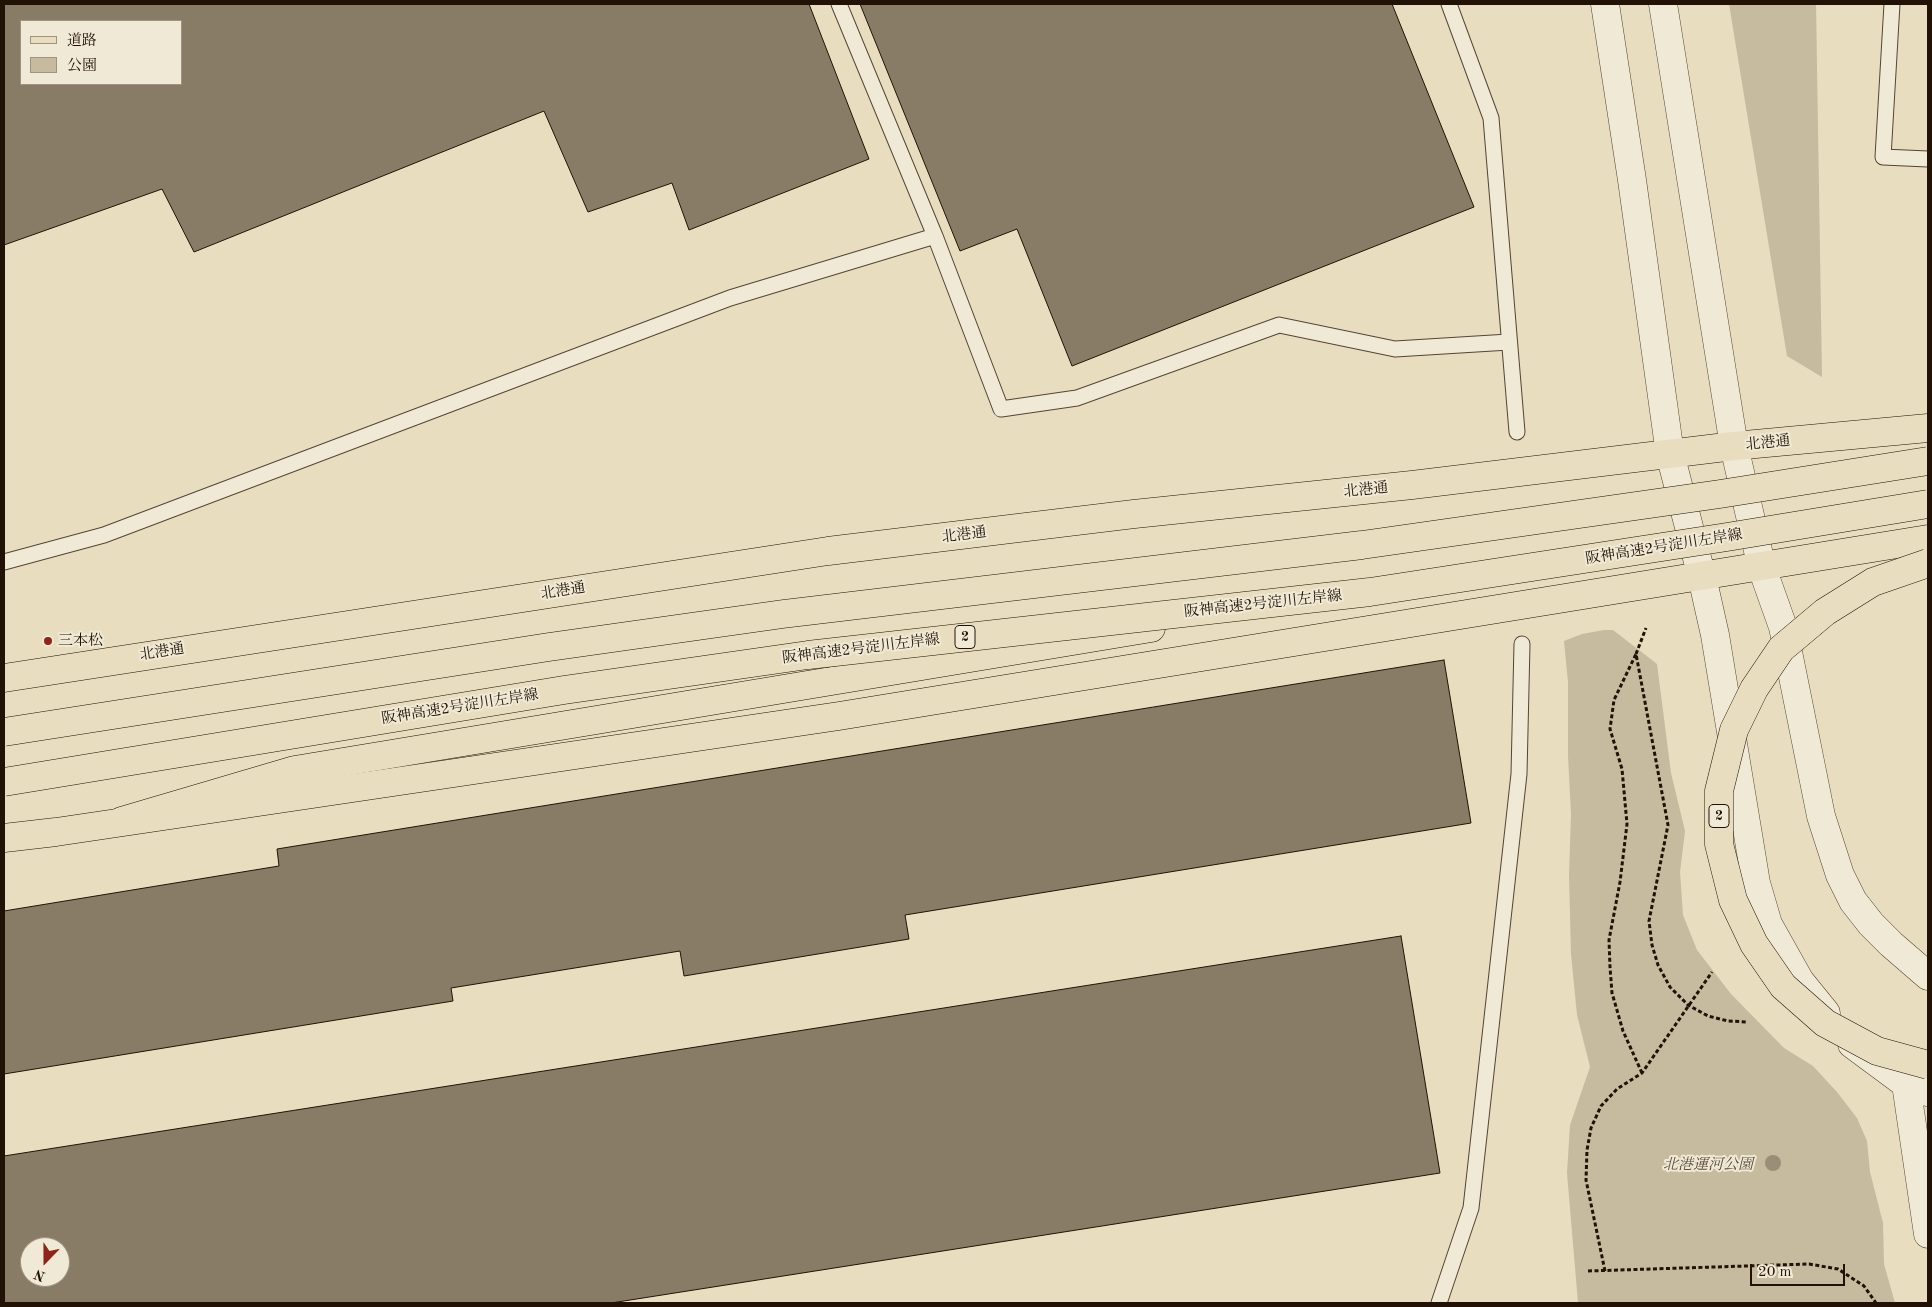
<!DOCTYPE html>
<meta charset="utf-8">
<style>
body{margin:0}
#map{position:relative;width:1932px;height:1307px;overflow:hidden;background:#e8ddbf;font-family:"Old Standard TT","Noto Serif JP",serif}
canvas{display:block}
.frame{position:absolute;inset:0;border:5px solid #221205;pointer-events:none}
.legend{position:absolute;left:20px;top:20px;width:162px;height:65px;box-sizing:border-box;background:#f0e9d5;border:1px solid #9e9382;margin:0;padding:6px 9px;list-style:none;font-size:15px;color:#221205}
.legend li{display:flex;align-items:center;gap:10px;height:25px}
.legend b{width:25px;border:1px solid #9e9382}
.north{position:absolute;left:20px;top:1237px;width:50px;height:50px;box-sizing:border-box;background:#f0e9d5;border:1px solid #9e9382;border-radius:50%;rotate:202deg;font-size:14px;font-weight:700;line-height:20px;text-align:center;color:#221205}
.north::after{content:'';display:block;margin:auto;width:18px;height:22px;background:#8f2418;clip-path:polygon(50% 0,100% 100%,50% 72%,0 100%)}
.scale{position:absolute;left:1750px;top:1264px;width:95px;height:22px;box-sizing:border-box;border:2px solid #221205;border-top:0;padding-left:6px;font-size:15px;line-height:18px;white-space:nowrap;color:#221205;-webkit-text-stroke:4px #f0e9d5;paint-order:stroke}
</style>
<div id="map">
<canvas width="1932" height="1307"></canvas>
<div class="frame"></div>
<ul class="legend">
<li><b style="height:6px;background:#e8ddbf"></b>道路</li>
<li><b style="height:14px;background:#c6ba9f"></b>公園</li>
</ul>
<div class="north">N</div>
<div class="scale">20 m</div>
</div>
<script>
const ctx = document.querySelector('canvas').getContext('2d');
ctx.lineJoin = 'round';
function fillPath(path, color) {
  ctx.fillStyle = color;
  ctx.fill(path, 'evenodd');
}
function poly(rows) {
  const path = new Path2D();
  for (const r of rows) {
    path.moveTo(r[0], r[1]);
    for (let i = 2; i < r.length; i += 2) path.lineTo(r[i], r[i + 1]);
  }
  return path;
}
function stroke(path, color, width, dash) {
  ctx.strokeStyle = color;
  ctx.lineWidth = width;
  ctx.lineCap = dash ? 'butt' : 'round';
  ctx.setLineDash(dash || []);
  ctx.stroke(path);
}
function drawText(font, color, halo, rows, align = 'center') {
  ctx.font = font + ' "Old Standard TT","Noto Serif JP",serif';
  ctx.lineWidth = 4;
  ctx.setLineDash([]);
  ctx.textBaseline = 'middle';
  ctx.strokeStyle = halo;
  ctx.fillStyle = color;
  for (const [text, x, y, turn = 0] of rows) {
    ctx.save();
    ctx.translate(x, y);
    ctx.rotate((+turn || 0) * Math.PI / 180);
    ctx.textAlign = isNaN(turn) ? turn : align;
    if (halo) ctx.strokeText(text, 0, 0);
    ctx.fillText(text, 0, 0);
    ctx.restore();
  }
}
fillPath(poly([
 [1729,4,1816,4,1822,377,1787,356],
 [1604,630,1613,630,1657,664,1671,773,1685,831,1680,872,1683,915,1697,950,1731,994,1784,1048,1813,1066,1837,1092,1857,1118,1867,1141,1870,1172,1883,1223,1884,1264,1895,1303,1578,1303,1567,1173,1570,1125,1590,1067,1577,1015,1571,954,1569,875,1571,814,1568,756,1568,682,1564,641,1582,634]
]), '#c6ba9f');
const building = poly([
 [4,4,809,4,869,159,689,230,672,183,588,212,544,111,194,252,162,189,4,245,4,4],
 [21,21,181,21,181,84,21,84,21,21],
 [860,4,1392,4,1474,207,1072,366,1017,229,960,251,860,4],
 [1444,660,1471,823,905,915,909,939,684,976,680,951,451,988,453,1001,4,1074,4,911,279,866,277,849,1444,660],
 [1401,936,1440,1173,611,1303,4,1303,4,1156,1401,936],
 [30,1247,60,1247,60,1277,30,1277,30,1247]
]);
fillPath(building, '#897c66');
stroke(building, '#221205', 1);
const service = poly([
 [839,4,935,236,1001,409,1077,398,1279,325,1395,349,1509,342],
 [1449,4,1491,118,1517,432],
 [1892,4,1883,157,1928,159],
 [4,562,104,535,730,298,935,236],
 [1439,1303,1471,1208,1519,774,1522,644]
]);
const tertiary = poly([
 [1605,4,1632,180,1670,454,1702,577,1715,635,1756,883,1768,924,1800,981,1826,1013],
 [1663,4,1734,446,1762,568,1783,627,1821,816,1840,875,1853,901,1871,924,1891,944,1928,976],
 [1852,1044,1906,1084,1928,1092],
 [1906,1084,1928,1234]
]);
const primary = poly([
 [4,678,828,551,1134,514,1412,485,1734,446,1928,428],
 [4,838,56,832,839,716,1928,539]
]);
const motorway = poly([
 [122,821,295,770,1151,628]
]);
stroke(service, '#544534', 17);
stroke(tertiary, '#544534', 29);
stroke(primary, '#221205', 29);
stroke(motorway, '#221205', 29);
stroke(poly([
 [1636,654,1646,628],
 [1642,1073,1623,1031,1612,993,1610,967,1609,940,1620,882,1627,824,1622,769,1610,729,1614,700,1636,654,1668,825,1649,921,1652,945,1658,965,1670,987,1688,1005,1708,1016,1728,1021,1748,1022],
 [1588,1271,1809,1264,1838,1269,1864,1286,1876,1303],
 [1605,1271,1586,1180,1587,1150,1591,1128,1601,1106,1617,1089,1642,1073,1712,972]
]), '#221205', 3, [4, 2.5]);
stroke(service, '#f0e9d5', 15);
stroke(tertiary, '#f0e9d5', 28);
stroke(primary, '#e8ddbf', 28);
stroke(motorway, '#e8ddbf', 28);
const motorwayBridge = poly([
 [1928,563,1873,582,1825,612,1781,649,1754,689,1734,730,1719,791,1719,844,1733,900,1754,944,1783,986,1825,1023,1877,1051,1928,1065],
 [4,732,549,647,783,614,1362,545,1720,494,1928,461],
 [4,782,564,690,808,655,1370,592,1727,537,1928,504]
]);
stroke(motorwayBridge, '#221205', 29, []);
stroke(motorwayBridge, '#e8ddbf', 28);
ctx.fillStyle = '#9a8e76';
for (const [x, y] of [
 [1773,1163]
]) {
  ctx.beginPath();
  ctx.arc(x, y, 8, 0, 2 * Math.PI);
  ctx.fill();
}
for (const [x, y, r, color] of [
 [48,641,5,"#8f2418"]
]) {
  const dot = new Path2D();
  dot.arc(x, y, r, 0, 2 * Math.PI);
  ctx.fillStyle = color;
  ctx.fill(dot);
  stroke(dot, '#f0e9d5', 2);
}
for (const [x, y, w] of [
 [965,637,20],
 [1719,816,20]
]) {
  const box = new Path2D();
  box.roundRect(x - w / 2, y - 11.5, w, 23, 4);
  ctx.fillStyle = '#f0e9d5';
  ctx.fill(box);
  stroke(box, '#221205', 1);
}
drawText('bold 14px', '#221205', null, [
 ["2",965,637],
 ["2",1719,816]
]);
drawText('15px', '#221205', '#f0e9d5', [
 ["北港通",1768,443,-6],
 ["北港通",1366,490,-6],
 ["北港通",964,535,-7],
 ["阪神高速2号淀川左岸線",1664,547,-9],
 ["北港通",563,591,-9],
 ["阪神高速2号淀川左岸線",1263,604,-6],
 ["阪神高速2号淀川左岸線",861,649,-7],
 ["北港通",162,652,-9],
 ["阪神高速2号淀川左岸線",460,707,-9]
]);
drawText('15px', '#221205', '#f0e9d5', [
 ["三本松",58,641]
], 'left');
drawText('italic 15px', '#5b4d3b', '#f0e9d5', [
 ["北港運河公園",1708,1165]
]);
</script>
